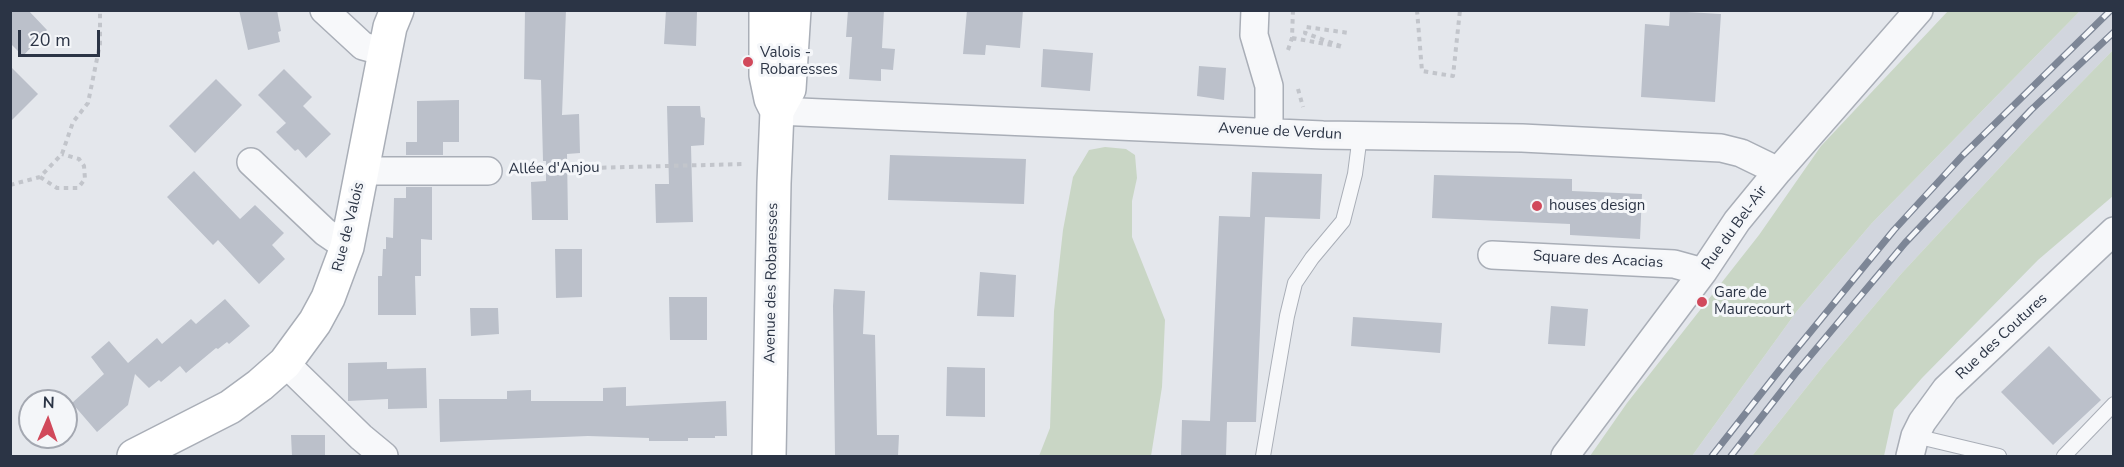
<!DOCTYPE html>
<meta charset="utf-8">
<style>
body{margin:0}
#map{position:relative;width:2124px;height:467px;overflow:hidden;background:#e4e7ec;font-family:"Nunito Sans",sans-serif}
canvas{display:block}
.frame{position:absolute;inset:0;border:12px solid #2b3445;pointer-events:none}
.north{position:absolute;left:18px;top:389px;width:60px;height:60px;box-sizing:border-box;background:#f4f6f9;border:2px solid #a4a8b1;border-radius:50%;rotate:2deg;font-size:16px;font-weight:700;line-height:24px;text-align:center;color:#2b3445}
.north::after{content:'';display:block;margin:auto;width:21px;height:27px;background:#d1495b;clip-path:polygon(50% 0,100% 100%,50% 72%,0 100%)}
.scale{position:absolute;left:18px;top:30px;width:82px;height:27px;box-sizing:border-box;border:3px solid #2b3445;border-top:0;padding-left:8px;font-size:18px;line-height:21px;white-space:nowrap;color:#2b3445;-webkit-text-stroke:4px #f4f6f9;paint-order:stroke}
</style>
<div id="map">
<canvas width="2124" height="467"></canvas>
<div class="frame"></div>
<div class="north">N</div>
<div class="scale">20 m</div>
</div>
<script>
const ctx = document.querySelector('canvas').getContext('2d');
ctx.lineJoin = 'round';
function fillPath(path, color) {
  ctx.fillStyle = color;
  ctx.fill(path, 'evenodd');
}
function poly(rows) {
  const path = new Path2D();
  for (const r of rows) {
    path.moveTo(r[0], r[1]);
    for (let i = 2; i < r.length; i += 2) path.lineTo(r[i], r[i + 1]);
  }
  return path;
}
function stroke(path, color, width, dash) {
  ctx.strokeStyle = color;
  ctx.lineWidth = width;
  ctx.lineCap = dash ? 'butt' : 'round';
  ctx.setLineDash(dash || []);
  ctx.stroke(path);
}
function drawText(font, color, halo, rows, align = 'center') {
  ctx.font = font + ' "Nunito Sans",sans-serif';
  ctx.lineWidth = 6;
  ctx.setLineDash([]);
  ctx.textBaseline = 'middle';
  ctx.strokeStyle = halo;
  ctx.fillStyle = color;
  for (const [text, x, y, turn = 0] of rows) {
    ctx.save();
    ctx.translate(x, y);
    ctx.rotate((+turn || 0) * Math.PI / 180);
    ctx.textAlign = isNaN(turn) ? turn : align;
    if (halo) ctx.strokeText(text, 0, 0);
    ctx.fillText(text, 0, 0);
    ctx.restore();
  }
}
fillPath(poly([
 [2080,11,2113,11,2113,50,2029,136,1901,274,1825,364,1752,456,1692,456,1797,311,1872,223]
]), '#d2d6de');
fillPath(poly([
 [1948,11,2080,11,1872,223,1797,311,1692,456,1590,456,1627,403,1759,235,1821,146],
 [2113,50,2113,196,2038,260,1922,378,1894,410,1884,456,1752,456,1825,364,1901,274,2029,136],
 [1105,147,1126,149,1135,155,1137,178,1132,201,1132,237,1165,320,1162,387,1151,456,1039,456,1050,428,1054,311,1063,230,1073,177,1089,150]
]), '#c9d6c5');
fillPath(poly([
 [10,10,28,10,47,30,23,56,10,43],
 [239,10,277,10,281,31,278,32,280,42,248,50],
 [525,10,566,10,562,115,579,114,580,153,567,154,568,220,532,220,531,182,546,181,546,161,543,161,541,80,524,79],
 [666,10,697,12,696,46,664,44],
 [848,10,884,10,882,48,895,49,893,70,881,69,881,81,849,79,852,37,846,37],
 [967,10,1023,10,1020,48,986,45,985,55,963,54],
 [1670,11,1721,14,1715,102,1641,97,1645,24,1669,26],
 [1043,49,1093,53,1090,91,1041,87],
 [10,66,38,94,10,122],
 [1199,66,1226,68,1224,100,1197,96],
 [284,69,312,97,303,106,331,134,306,158,298,149,295,151,276,132,286,123,258,95],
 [216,79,242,105,195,153,169,126],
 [459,100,459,142,443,142,443,155,406,155,406,142,417,142,417,101],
 [667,106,700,106,701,117,705,118,704,145,691,146,693,222,656,223,655,184,669,184],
 [890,155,1026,159,1024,204,888,200],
 [194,171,240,219,255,205,284,233,272,245,285,259,259,284,218,240,213,245,167,197],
 [1252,172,1322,174,1320,219,1265,217,1256,422,1227,422,1226,456,1181,456,1182,420,1210,421,1219,216,1250,217],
 [1434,175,1572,179,1572,191,1642,194,1640,239,1570,235,1570,224,1432,218],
 [406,187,432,187,432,240,421,239,421,276,415,276,416,315,378,315,378,276,382,276,383,249,386,249,386,237,393,238,394,198,406,198],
 [555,249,582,249,582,297,556,298],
 [980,272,1016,275,1014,317,977,316],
 [834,289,865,291,863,334,875,335,877,435,899,435,898,456,835,456,833,306],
 [669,297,707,297,707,340,670,340],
 [225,299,250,326,229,344,227,342,218,349,216,348,186,373,180,366,161,382,159,380,149,388,135,374,128,405,97,432,72,403,104,374,91,357,109,341,128,363,157,338,162,344,191,319,196,324],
 [1551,306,1588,309,1585,346,1548,344],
 [470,308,498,308,499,334,471,336],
 [1353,317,1442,323,1440,353,1351,346],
 [2049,346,2101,400,2053,445,2001,392],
 [387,362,387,369,426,368,427,408,388,409,388,399,348,401,348,363],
 [947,367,985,368,985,417,946,416],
 [626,387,626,406,726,401,727,436,715,436,715,438,688,438,688,441,649,441,649,438,588,436,440,442,439,399,507,399,507,391,531,390,531,401,603,401,603,388],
 [291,435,325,435,325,456,292,456]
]), '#bbc0ca');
const lane = poly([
 [1915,436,1999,456],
 [1263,456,1287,316,1295,283,1312,258,1343,221,1355,174,1360,135],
 [2064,456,2114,404]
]);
const street = poly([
 [324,10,363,46,385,52],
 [1255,10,1254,35,1269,86,1269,131],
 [777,111,1323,135,1522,138,1721,148,1741,153,1778,171],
 [251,162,325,232,347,247],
 [362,171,488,171],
 [1492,255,1674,264,1703,272],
 [285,363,361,437,384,456],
 [1565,456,1703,272,1737,221,1778,171,1919,10],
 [1910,456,1915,436,1922,422,1946,389,2114,231]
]);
const secondary = poly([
 [766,10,766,75,771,99,777,111],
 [134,456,230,407,260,385,285,363,315,322,328,298,347,247,385,52,390,27,397,10],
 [769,456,774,183,777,111,789,89,794,10]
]);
stroke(lane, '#a9aeb7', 16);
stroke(street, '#a9aeb7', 30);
stroke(secondary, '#a9aeb7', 36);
stroke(poly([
 [1417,10,1422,71,1453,76,1460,10],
 [1292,38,1343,47,1305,33,1306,27,1349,33],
 [1288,50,1292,38,1293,10],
 [1298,89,1303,107],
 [512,170,745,164],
 [40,177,57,188,78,188,85,179,84,166,79,159,62,154],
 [10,185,40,177,62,154,73,122,88,103,100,44,100,10]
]), '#c2c5cb', 4, [4.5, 4.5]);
stroke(lane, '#f7f8fa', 14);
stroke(street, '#f7f8fa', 27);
stroke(secondary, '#fff', 33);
const rail = poly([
 [1712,456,1789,358,1894,230,1963,155,2111,10],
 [1731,456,1795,374,1905,243,2031,110,2114,32]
]);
stroke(rail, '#7d8696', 7);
stroke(rail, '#f4f6f9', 4.5, [14]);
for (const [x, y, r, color] of [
 [748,62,6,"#d1495b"],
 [1537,206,6,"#d1495b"],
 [1702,302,6,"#d1495b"]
]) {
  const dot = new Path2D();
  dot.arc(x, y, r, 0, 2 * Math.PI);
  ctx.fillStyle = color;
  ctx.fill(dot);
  stroke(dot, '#f4f6f9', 2);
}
drawText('15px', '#2b3445', '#f4f6f9', [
 ["Valois -",760,53],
 ["Robaresses",760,70],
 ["houses design",1549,206],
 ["Gare de",1714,293],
 ["Maurecourt",1714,310]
], 'left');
drawText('15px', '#2b3445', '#f4f6f9', [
 ["Avenue de Verdun",1280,132,3],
 ["Allée d'Anjou",554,169,-1],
 ["Rue de Valois",349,227,-76],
 ["Rue du Bel-Air",1735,228,-54],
 ["Square des Acacias",1598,260,3],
 ["Avenue des Robaresses",772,283,-89],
 ["Rue des Coutures",2002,337,-43]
]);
</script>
